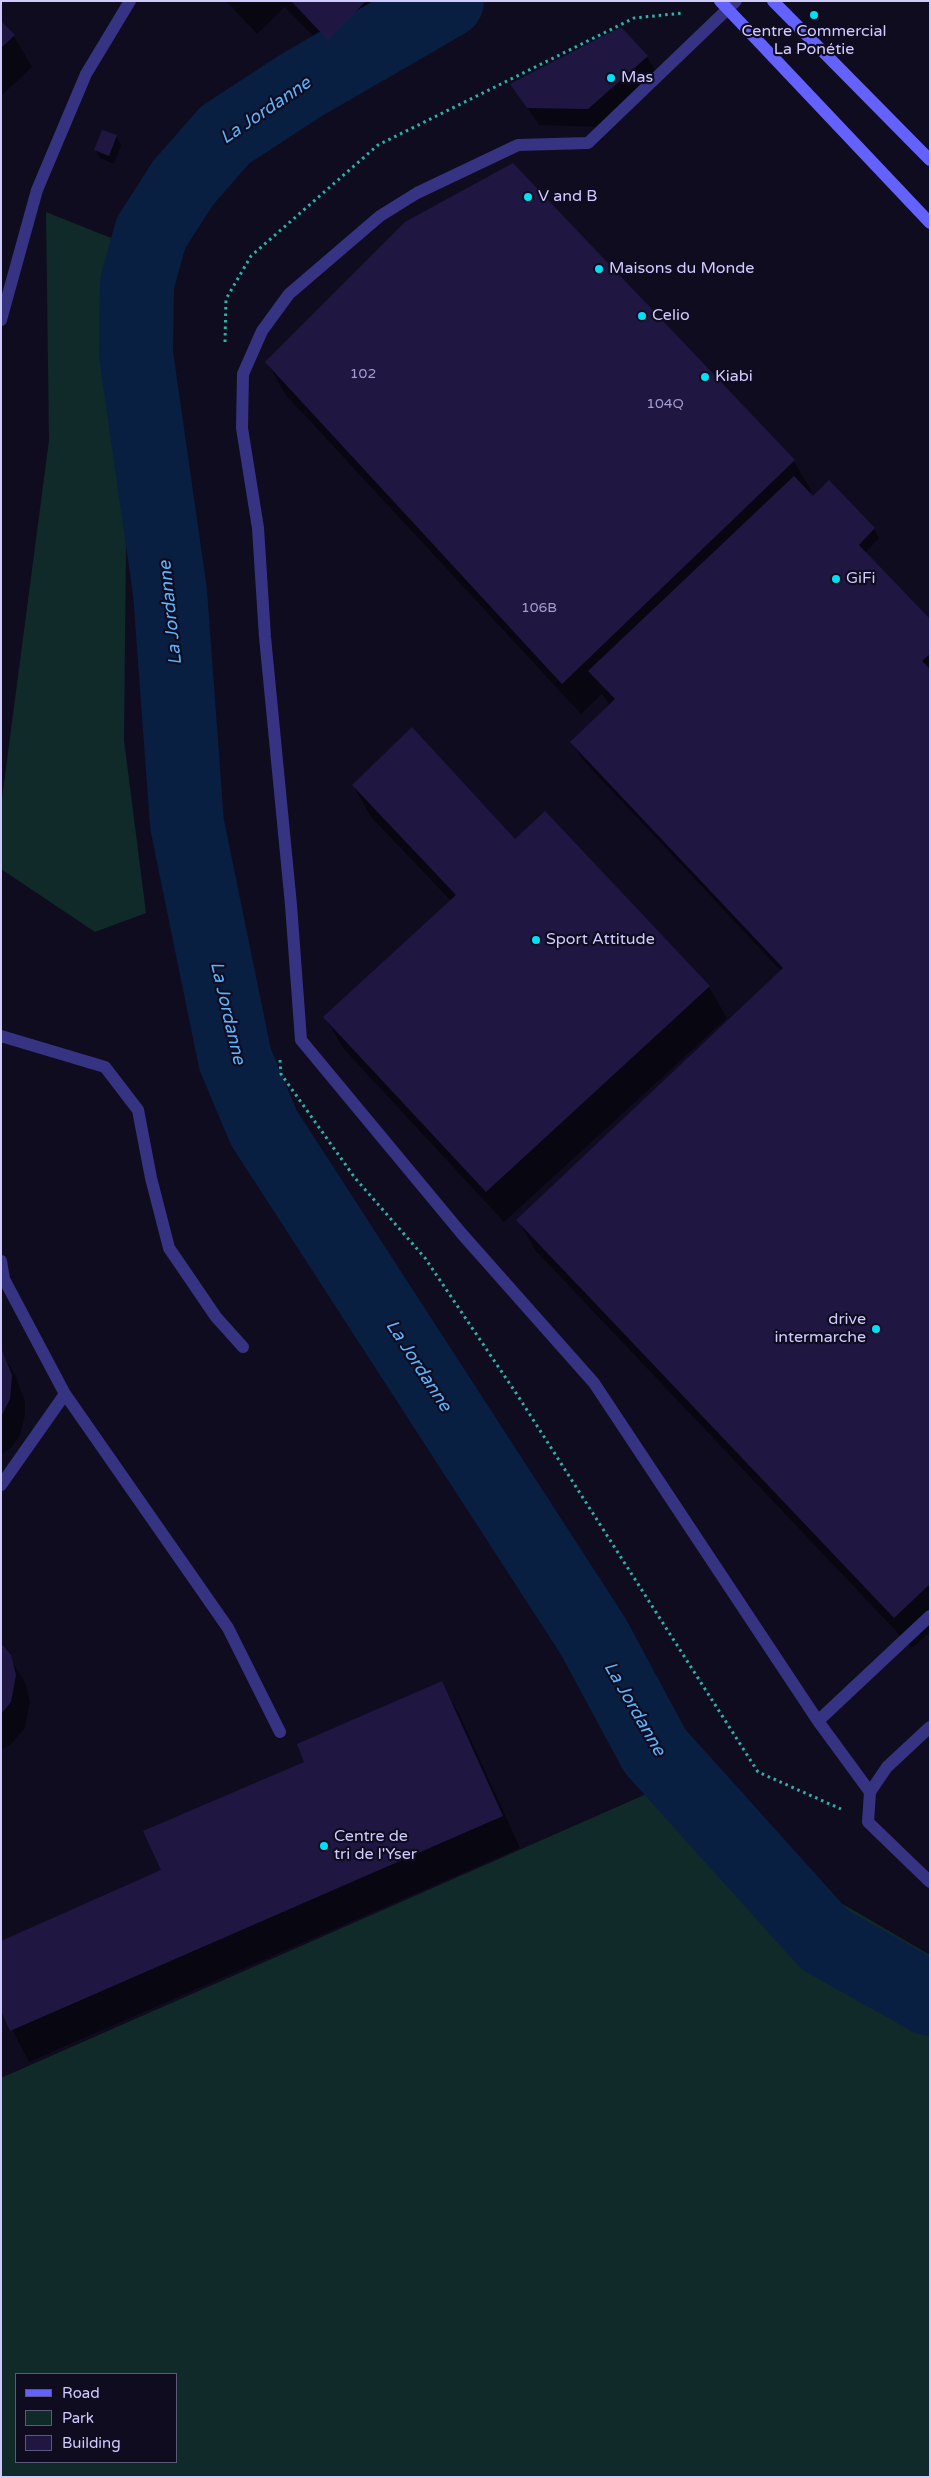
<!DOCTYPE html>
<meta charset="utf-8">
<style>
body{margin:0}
#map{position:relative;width:931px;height:2478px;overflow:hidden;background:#0f0c20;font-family:"Varela Round",sans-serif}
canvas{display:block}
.frame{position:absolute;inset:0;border:2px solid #d0cbff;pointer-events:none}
.legend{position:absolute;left:15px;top:2373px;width:162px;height:90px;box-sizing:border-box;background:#0f0c20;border:1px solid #5c5879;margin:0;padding:6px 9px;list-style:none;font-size:15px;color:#d0cbff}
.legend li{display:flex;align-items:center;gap:10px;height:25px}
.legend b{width:25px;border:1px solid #5c5879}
</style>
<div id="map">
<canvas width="931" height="2478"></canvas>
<div class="frame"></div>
<ul class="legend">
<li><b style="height:6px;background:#6462ff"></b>Road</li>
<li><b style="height:14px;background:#0f2a29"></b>Park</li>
<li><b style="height:14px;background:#1f1742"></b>Building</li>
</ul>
</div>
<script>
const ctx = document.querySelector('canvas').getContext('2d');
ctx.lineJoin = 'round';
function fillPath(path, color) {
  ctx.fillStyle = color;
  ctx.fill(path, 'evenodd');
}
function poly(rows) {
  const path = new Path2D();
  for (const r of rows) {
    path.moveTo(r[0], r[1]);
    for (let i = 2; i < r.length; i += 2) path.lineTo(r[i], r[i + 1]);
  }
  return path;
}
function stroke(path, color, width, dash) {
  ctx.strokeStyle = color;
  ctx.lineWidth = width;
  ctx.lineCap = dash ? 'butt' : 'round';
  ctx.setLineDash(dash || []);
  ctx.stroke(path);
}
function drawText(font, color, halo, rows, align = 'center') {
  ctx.font = font + ' "Varela Round",sans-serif';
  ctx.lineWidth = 4.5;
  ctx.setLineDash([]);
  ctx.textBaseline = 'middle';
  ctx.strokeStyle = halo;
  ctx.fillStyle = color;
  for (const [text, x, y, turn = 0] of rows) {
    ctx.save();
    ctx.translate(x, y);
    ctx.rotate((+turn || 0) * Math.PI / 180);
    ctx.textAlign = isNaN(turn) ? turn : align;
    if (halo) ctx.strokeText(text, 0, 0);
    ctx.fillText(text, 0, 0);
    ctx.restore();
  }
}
fillPath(poly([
 [46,212,116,240,126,545,124,740,146,913,95,932,1,869,1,806,49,440],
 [651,1792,930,1955,930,2477,1,2477,1,2078],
 [16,2374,176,2374,176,2462,16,2462]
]), '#0f2a29');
fillPath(poly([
 [226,1,416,1,346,70,285,7,257,34],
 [1,23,14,36,32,67,1,96],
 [620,29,647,57,658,74,598,127,539,125,512,84],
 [116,136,121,145,114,164,100,158,95,149],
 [267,362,794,461,812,492,809,494,813,498,829,482,874,529,879,538,865,553,930,621,930,1632,912,1648,536,1251,518,1220,781,971,582,759,572,742,610,705,602,694,581,714,285,394],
 [353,785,515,840,709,987,727,1018,504,1222,343,1048,325,1017,451,901,371,817],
 [1,1351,16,1377,25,1401,25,1415,20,1435,12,1447,1,1455],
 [1,1645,25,1682,30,1701,25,1728,10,1745,1,1750],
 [441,1683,459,1714,520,1848,29,2062,1,2008,163,1871,306,1763]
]), '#0007');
stroke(poly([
 [447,1,300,86,225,135,183,183,151,233,137,283,136,354,170,592,187,824,235,1059,264,1128,593,1636,655,1751,825,1940,930,1999]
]), '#091f42', 74);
fillPath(poly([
 [291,1,366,1,328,40],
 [1,21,15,35,1,48],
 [621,27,648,56,588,109,527,108,510,84],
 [102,130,117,135,109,156,94,150],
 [513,163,795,460,562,684,265,362,405,222],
 [794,476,813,496,829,480,875,528,859,545,930,619,930,654,922,661,930,669,930,1584,894,1618,516,1220,783,968,570,742,615,699,588,671],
 [412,727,515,839,545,811,710,986,486,1192,323,1017,456,895,352,785],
 [1,1348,12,1375,10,1399,1,1417],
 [1,1643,11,1655,16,1675,11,1702,1,1714],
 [442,1681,503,1816,10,2031,1,2011,1,1941,161,1870,143,1831,304,1762,297,1744]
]), '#1f1742');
stroke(poly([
 [225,342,226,299,251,256,378,145,634,18,683,13],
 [280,1060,281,1074,355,1178,425,1258,518,1396,758,1772,841,1809]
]), '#28b6ab', 3, [2.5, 4]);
stroke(poly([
 [736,1,588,143,518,145,417,193,380,216,289,294,262,331,243,374,242,428,258,528,265,637,291,905,301,1040,462,1234,594,1383,818,1721,870,1792],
 [1,1036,105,1067,138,1110,151,1178,169,1248,216,1317,243,1347],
 [1,1261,4,1279,65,1394,228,1628,280,1732],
 [1,1485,65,1394],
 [818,1721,930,1616]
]), '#363482', 12);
stroke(poly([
 [1,320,37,190,86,74,130,1],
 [930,1727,887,1767,870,1792,868,1822,930,1882]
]), '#363482', 12);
stroke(poly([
 [720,1,930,223],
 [773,1,930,160]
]), '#6462ff', 12);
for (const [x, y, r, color] of [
 [814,15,5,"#00e1f6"],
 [611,78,5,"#00e1f6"],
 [528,197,5,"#00e1f6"],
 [599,269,5,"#00e1f6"],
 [642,316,5,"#00e1f6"],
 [705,377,5,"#00e1f6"],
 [836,579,5,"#00e1f6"],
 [536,940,5,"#00e1f6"],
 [876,1329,5,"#00e1f6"],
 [324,1846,5,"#00e1f6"]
]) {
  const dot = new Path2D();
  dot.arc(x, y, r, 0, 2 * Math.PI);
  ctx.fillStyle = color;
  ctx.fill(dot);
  stroke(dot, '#0f0c20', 2);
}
drawText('14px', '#a49ed0', null, [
 ["102",363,374],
 ["104Q",665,404],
 ["106B",539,608]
]);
drawText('16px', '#d0cbff', '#0f0c20', [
 ["Centre Commercial",814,32,"center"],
 ["La Ponétie",814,50,"center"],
 ["Mas",621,78],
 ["V and B",538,197],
 ["Maisons du Monde",609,269],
 ["Celio",652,316],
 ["Kiabi",715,377],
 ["GiFi",846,579],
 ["Sport Attitude",546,940],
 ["drive",866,1320,"right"],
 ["intermarche",866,1338,"right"],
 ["Centre de",334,1837],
 ["tri de l'Yser",334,1855]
], 'left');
drawText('italic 18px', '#59b5ff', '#0f0c20', [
 ["La Jordanne",266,111,-34],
 ["La Jordanne",171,613,-96],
 ["La Jordanne",227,1013,77],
 ["La Jordanne",418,1366,57],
 ["La Jordanne",634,1709,60]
]);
</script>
